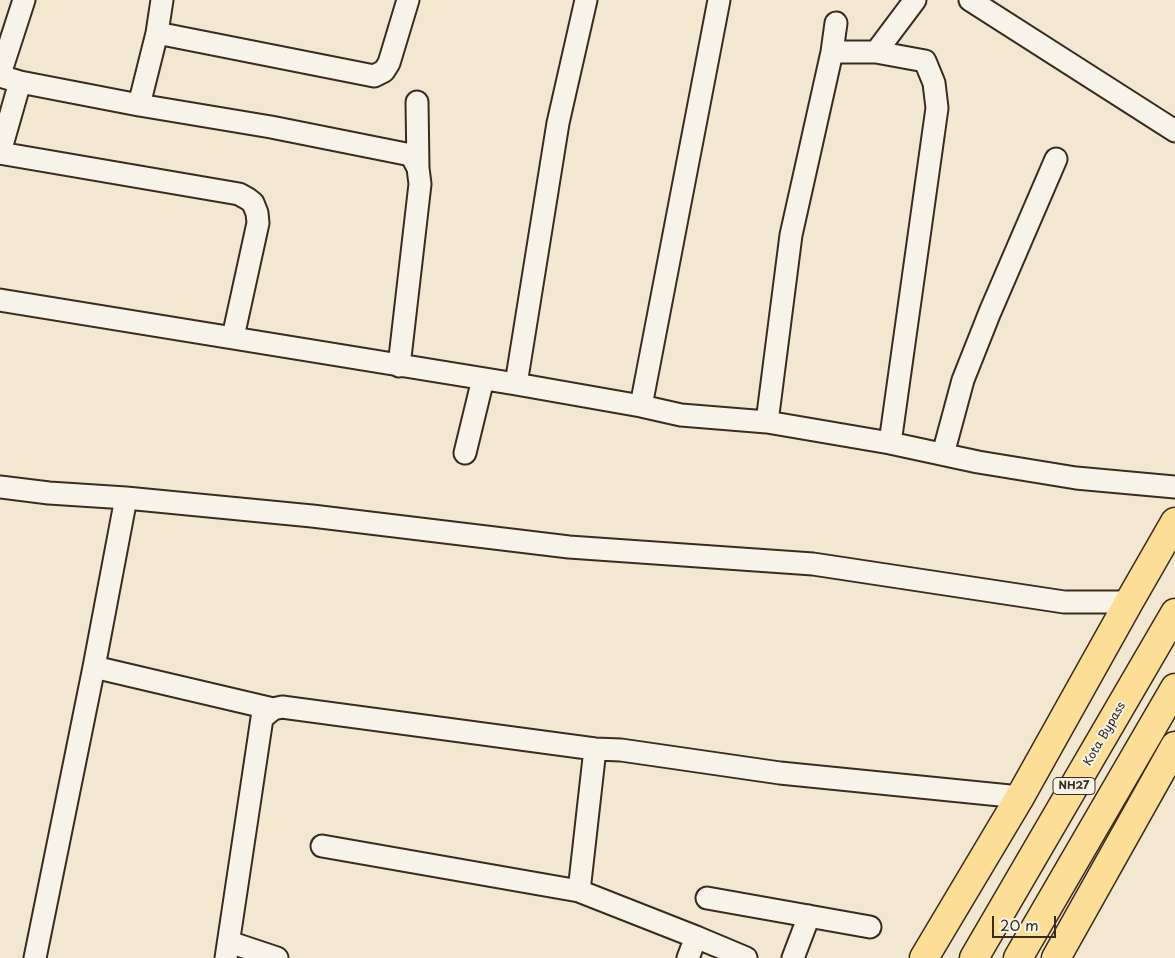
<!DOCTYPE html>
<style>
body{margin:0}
#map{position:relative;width:1175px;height:958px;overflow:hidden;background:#f2e8d2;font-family:"Playpen Sans",sans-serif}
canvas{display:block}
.scale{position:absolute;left:992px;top:916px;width:64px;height:22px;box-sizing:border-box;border:2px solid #3b2a1e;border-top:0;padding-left:6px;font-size:15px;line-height:18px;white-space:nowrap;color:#3b2a1e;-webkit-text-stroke:4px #f7f3e8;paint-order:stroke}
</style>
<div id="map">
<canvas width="1175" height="958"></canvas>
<div class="scale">20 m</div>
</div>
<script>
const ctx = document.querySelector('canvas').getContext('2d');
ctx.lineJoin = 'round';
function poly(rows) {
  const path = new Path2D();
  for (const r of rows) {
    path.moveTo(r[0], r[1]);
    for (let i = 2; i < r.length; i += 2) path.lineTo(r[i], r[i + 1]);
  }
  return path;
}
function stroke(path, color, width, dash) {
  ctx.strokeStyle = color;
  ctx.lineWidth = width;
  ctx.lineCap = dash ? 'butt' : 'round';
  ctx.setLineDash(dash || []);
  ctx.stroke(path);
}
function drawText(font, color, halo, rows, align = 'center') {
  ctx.font = font + ' "Playpen Sans",sans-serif';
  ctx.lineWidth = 4;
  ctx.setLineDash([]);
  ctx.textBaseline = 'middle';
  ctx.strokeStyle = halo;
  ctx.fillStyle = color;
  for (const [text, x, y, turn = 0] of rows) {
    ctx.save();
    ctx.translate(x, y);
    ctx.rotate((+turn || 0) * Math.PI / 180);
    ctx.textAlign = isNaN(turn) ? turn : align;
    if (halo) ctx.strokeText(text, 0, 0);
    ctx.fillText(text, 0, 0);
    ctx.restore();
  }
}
const minor = poly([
 [970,0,1175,131],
 [157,33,162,0],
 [832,52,876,52,925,61,934,83,937,108,890,443],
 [876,52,915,0],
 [0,74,24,0],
 [0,76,20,82,0,152],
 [20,82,139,105,157,33,374,76,384,71,389,63,408,0],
 [417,102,418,168],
 [139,105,271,127,411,155,418,168,420,184,399,366],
 [0,153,239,194,248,199,253,203,257,213,258,223,233,337],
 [0,300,516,384,641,406,681,415,767,422,890,443,978,462,1076,478,1175,487],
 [516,384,558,123,586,0],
 [641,406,719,0],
 [767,422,791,235,832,52,836,23],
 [465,453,483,379],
 [943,454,963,380,990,312,1056,159],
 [0,487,49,493,126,498,312,516,569,547,813,564,1064,602,1129,602],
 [94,667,273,709],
 [322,846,579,891,696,937,688,958],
 [579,891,595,749],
 [707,898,870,927],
 [696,937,746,958],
 [229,942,277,958],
 [35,958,94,667,126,498],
 [226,958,262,718,273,709,282,707,595,749,621,750,780,773,1020,797],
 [793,958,809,916]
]);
const major = poly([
 [924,958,1020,797,1129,602,1175,522],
 [1056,958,1175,746]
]);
const highway = poly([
 [974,958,1175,613],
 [1018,958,1175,688]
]);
stroke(minor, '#3b2a1e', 25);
stroke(major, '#3b2a1e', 31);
stroke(highway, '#3b2a1e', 31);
stroke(minor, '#f7f3e8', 21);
stroke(major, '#fcde96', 28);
stroke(highway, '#fcde96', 28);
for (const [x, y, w] of [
 [1074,786,42]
]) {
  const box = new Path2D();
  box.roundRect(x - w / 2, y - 8.5, w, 17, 4);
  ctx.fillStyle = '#f7f3e8';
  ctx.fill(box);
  stroke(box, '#3b2a1e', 1);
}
drawText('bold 11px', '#3b2a1e', null, [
 ["NH27",1074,786]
]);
drawText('12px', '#3b2a1e', '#f7f3e8', [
 ["Kota Bypass",1105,734,-60]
]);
</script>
